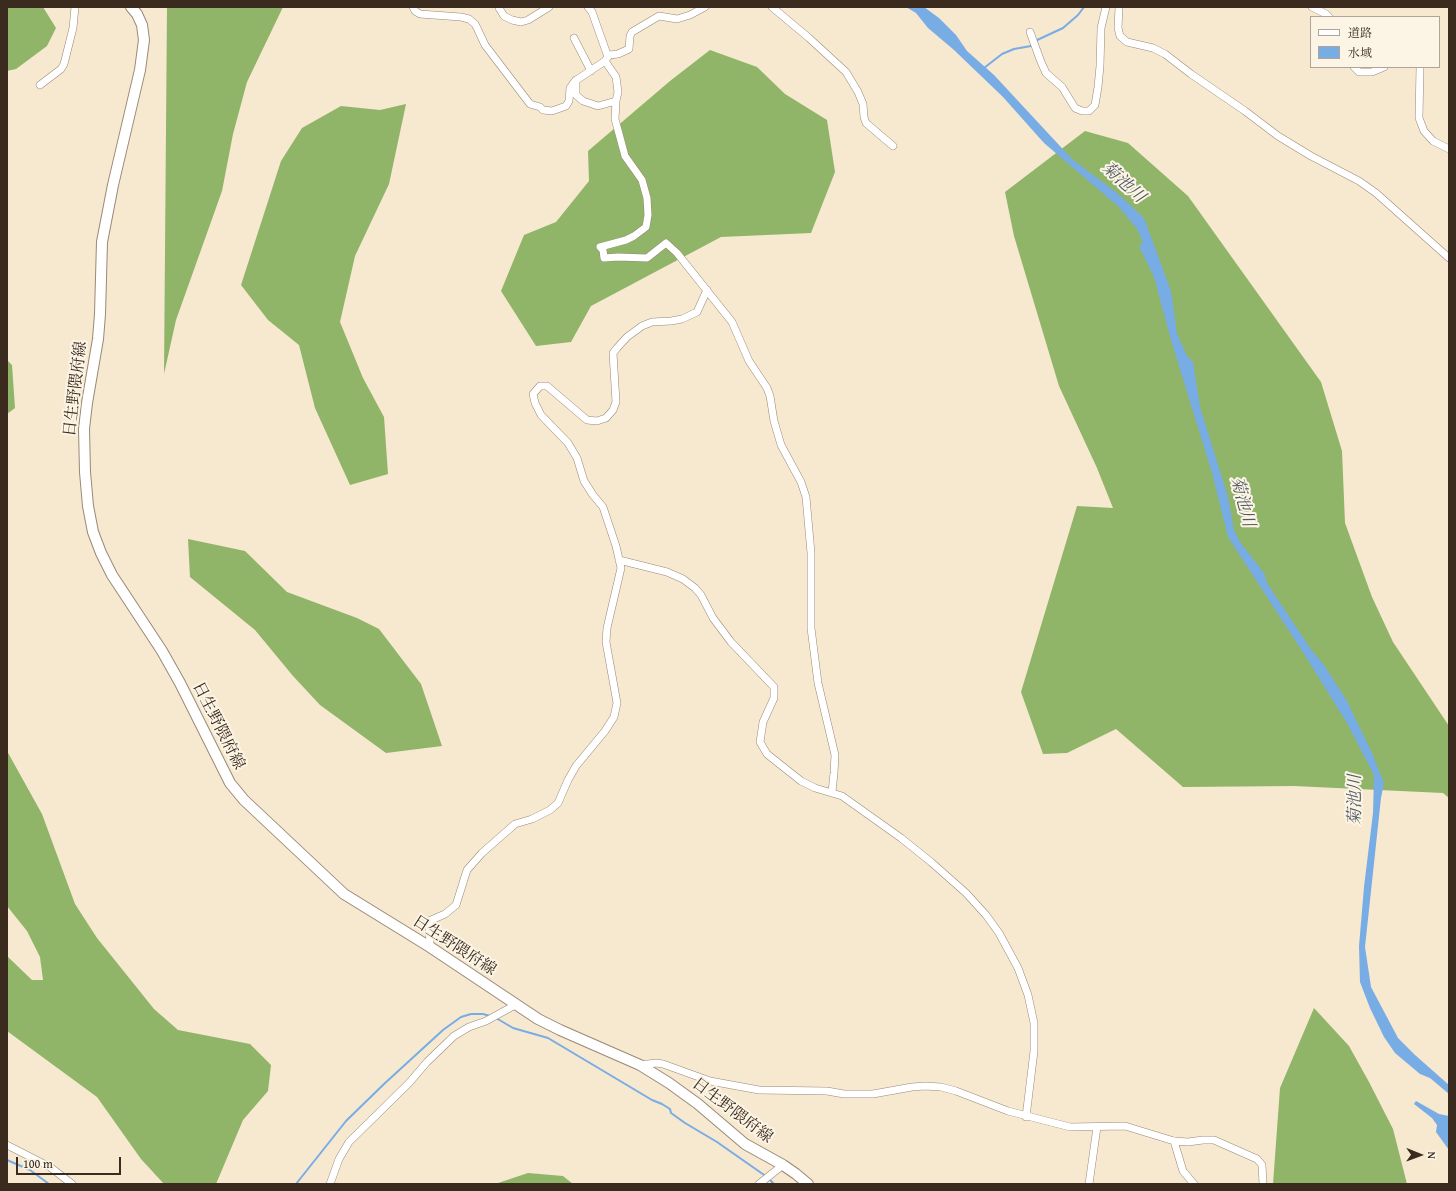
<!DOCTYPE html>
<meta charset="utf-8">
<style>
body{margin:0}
#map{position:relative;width:1456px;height:1191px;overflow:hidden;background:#f7e8d0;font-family:"Gentium Book Plus","Noto Serif JP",serif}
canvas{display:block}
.frame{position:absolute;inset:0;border:8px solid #3b2a1e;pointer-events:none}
.legend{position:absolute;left:1310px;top:16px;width:130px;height:52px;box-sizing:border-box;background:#fcf5e5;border:1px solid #afa495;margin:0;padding:5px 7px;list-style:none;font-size:12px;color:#3b2a1e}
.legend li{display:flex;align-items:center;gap:8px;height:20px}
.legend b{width:20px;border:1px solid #afa495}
.north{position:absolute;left:1400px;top:1135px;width:40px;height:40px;-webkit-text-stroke:3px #fcf5e5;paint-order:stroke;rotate:91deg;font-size:11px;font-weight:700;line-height:16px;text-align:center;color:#3b2a1e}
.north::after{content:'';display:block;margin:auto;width:14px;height:18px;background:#3b2a1e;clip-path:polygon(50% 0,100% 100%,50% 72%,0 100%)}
.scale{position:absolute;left:16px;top:1157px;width:105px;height:18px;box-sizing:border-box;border:2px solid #3b2a1e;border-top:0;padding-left:5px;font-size:12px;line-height:14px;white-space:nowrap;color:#3b2a1e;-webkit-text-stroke:3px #fcf5e5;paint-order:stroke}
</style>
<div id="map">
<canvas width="1456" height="1191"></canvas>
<div class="frame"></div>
<ul class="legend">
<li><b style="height:5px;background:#fff"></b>道路</li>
<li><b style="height:11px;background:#78ace5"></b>水域</li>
</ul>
<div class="north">N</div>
<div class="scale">100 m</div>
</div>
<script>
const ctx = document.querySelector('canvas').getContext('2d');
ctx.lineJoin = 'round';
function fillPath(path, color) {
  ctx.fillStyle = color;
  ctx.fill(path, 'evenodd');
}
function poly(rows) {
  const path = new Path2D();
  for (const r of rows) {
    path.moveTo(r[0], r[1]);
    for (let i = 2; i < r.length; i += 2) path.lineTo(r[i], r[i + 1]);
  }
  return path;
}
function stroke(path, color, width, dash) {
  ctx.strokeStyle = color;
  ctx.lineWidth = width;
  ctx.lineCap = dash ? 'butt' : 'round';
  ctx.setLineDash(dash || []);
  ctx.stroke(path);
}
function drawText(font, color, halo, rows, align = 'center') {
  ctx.font = font + ' "Gentium Book Plus","Noto Serif JP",serif';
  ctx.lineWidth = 4;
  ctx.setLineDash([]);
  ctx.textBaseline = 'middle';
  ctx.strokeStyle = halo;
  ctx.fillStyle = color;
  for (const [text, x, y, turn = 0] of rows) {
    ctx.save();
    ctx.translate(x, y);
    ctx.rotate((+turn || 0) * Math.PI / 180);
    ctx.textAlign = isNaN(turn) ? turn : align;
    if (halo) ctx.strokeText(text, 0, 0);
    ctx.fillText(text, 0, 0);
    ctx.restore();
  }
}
fillPath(poly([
 [7,7,43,7,56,28,47,46,16,69,7,71],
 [167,7,283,7,247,82,233,134,222,191,176,320,164,374],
 [710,50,757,67,785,94,827,120,835,172,811,233,721,237,591,306,571,342,536,346,501,291,524,235,556,222,589,181,588,151,670,81],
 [406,104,389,184,355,256,340,322,363,378,384,417,388,474,350,485,315,408,299,345,268,320,241,285,281,161,302,128,341,106,380,110],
 [1085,131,1128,143,1188,196,1321,382,1342,451,1345,523,1372,597,1393,642,1449,726,1449,798,1443,793,1294,786,1183,787,1116,729,1067,753,1043,754,1021,692,1077,506,1113,508,1097,468,1059,386,1014,236,1005,192],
 [7,360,12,365,15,408,7,414],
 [188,539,245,551,287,592,357,618,379,629,421,684,442,746,386,753,320,705,293,676,255,630,190,577],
 [7,751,42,814,75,904,97,938,154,1009,178,1030,250,1044,271,1065,268,1091,243,1120,216,1184,164,1184,141,1159,97,1097,7,1031,7,956,32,980,43,980,40,957,27,931,7,906],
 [1314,1008,1349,1046,1369,1082,1393,1129,1407,1184,1273,1184,1280,1088],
 [528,1173,563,1176,573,1184,495,1184]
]), '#90b468');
fillPath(poly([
 [906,7,924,7,939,18,956,35,967,51,994,75,1072,159,1117,193,1144,218,1171,291,1177,334,1187,356,1193,362,1200,407,1228,497,1234,530,1240,542,1264,573,1267,583,1310,648,1324,665,1347,701,1372,753,1384,783,1381,798,1365,947,1371,987,1398,1038,1415,1055,1449,1085,1449,1094,1430,1078,1420,1074,1395,1053,1384,1037,1370,1008,1360,982,1359,946,1364,887,1373,813,1374,775,1347,723,1306,657,1228,537,1212,473,1171,340,1154,277,1139,246,1143,242,1137,229,1119,207,1044,143,1003,97,954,50,928,28,916,13],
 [1416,1101,1439,1114,1449,1116,1449,1150,1436,1132,1437,1125,1432,1118,1414,1104]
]), '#78ace5');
stroke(poly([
 [1035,41,1063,28,1078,15,1084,7],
 [984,68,1002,54,1014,49,1031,46,1032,44],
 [496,1018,513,1028,548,1038,652,1100,662,1104,670,1109,671,1113,685,1123,717,1142,767,1177,774,1184],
 [7,1160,30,1170,49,1184],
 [296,1184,346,1121,384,1084,443,1030,461,1017,471,1014,483,1014,490,1016]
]), '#78ace5', 2);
const street = poly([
 [413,7,415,11,420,14,461,17,469,19,475,24,478,30,485,45,530,104,540,107,543,110,552,111,566,106,569,101,570,88,575,81,605,61,609,55,618,54,629,49,630,36,632,32,659,16,677,19,690,15,705,7],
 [499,7,499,8,504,16,512,20,521,22,528,20,549,7],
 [588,7,592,12,608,57],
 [772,7,809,38,846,72,858,92,863,104,864,117,866,123,893,146],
 [1312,7,1326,14,1329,17],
 [1119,8,1118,28,1120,36,1127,42,1153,48,1165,54,1191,74,1245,111,1278,136,1311,156,1359,181,1376,193,1449,258],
 [1030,32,1041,62,1046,73,1062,87,1075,108,1082,111,1089,111,1095,105,1098,87,1100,66,1101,28,1106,7],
 [574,38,591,71],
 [605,61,616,77,618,92,616,101,615,119,625,156,642,180,647,198,648,215,646,227,634,236,626,240,600,247,603,250,604,258,618,257,647,258,666,243,677,253,732,322,749,361,767,388,770,396,774,421,781,445,801,482,806,497,811,553,811,628,818,683,835,755,834,773,832,792],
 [1354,67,1359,72,1372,72,1384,67],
 [1420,67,1419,118,1424,131,1433,141,1449,149],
 [576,80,576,95,583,101,598,106,616,101],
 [40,85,61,69,64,64,73,28,75,7],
 [619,560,667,572,683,579,695,588,701,595,713,618,731,642,774,687,774,698,763,722,760,742,767,754,801,781,815,788,842,796,901,838,931,862,966,893,986,915,999,933,1018,968,1028,995,1034,1023,1034,1051,1026,1117],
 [430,947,429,921,445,914,456,905,467,870,482,853,515,824,532,819,550,810,558,803,568,780,576,766,605,731,614,717,617,703,606,642,607,628,621,568,616,546,603,507,593,495,584,481,577,458,568,443,541,415,535,403,533,394,540,386,547,386,587,420,597,421,606,418,613,410,616,402,613,353,617,348,627,337,642,326,652,322,671,321,682,319,697,312,707,290],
 [640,1065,656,1063,663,1064,710,1081,759,1090,827,1091,844,1094,873,1094,912,1087,925,1086,941,1087,956,1091,1008,1111,1070,1127,1125,1126,1174,1141,1188,1142,1203,1140,1214,1140,1257,1159,1262,1165,1263,1184],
 [1174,1141,1183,1171,1194,1184],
 [7,1145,50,1167,72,1184],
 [330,1184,339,1159,349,1142,409,1083,427,1062,454,1036,469,1027,486,1021,517,1004],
 [759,1184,783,1165],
 [1089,1184,1097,1127]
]);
const secondary = poly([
 [131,7,137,14,142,25,144,40,140,70,113,185,102,242,100,314,98,339,87,403,84,429,85,472,88,506,93,532,101,553,112,575,162,651,180,683,230,783,244,800,344,894,430,947,538,1019,560,1030,640,1065,669,1083,698,1104,745,1144,783,1165,796,1174,808,1184]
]);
stroke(street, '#998977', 8);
stroke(secondary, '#998977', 12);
stroke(street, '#fff', 7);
stroke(secondary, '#fff', 10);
drawText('16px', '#3b2a1e', '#fcf5e5', [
 ["日生野隈府線",76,389,-83],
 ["日生野隈府線",218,726,63],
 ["日生野隈府線",454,946,33],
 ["日生野隈府線",732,1111,37]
]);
drawText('italic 17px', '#505864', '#fcf5e5', [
 ["菊池川",1123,183,42],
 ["菊池川",1242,502,75],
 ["菊池川",1356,800,-90]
]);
</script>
